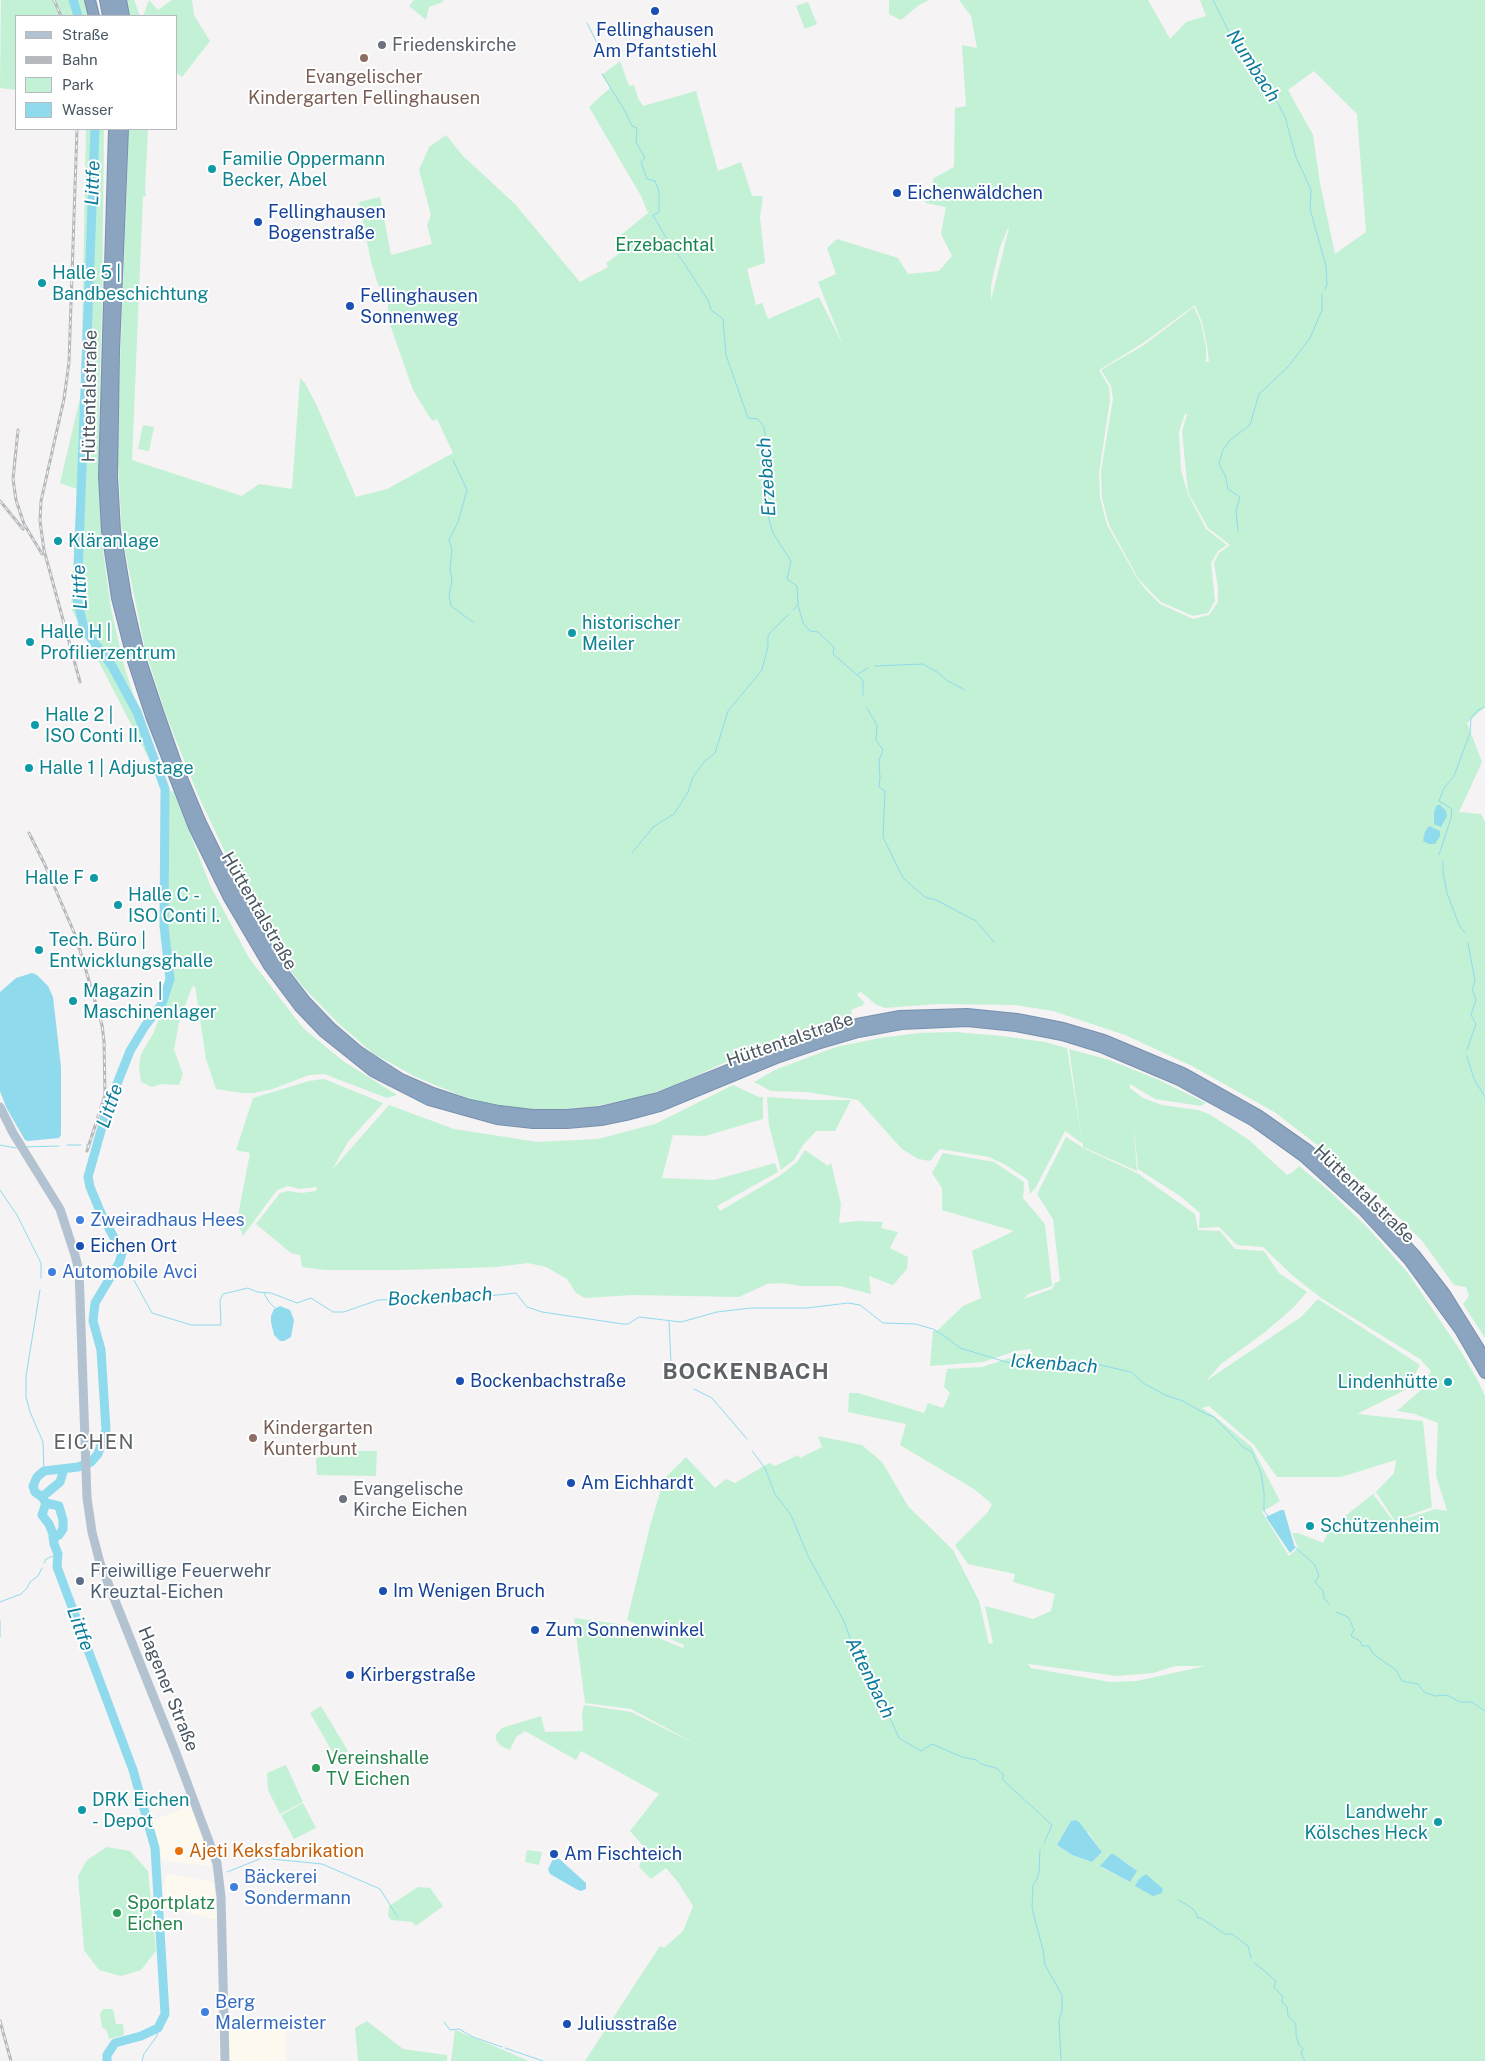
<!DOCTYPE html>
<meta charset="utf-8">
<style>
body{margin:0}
#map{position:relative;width:1485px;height:2061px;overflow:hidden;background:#f5f3f3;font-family:"Public Sans",sans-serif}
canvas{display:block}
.legend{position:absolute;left:15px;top:15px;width:162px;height:115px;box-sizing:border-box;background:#fff;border:1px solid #b7bbc0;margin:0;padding:6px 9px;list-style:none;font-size:15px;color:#4a5661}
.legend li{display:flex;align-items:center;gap:10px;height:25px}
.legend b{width:25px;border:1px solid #b7bbc0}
</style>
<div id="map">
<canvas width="1485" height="2061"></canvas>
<ul class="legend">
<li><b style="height:6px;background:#b3c2d1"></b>Straße</li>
<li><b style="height:6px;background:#b5b8bd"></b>Bahn</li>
<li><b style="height:14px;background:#c3f1d5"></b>Park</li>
<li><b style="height:14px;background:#90daee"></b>Wasser</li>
</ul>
</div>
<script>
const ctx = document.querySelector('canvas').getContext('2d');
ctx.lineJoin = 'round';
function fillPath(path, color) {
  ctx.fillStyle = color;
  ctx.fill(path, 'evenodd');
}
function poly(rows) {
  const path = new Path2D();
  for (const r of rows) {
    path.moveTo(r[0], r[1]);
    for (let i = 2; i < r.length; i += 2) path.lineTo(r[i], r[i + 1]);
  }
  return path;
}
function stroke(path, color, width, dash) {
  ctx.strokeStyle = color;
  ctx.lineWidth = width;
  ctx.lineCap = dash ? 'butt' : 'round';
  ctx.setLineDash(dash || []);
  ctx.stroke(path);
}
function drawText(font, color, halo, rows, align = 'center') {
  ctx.font = font + ' "Public Sans",sans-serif';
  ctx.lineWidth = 4;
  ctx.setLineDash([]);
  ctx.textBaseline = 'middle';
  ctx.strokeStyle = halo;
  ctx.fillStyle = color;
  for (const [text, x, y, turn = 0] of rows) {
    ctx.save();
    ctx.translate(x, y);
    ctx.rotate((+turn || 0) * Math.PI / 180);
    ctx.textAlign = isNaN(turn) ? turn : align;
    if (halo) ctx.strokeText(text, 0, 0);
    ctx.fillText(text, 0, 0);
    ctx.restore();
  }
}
fillPath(poly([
 [189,1806,191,1806,211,1866,163,1861,152,1821],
 [167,1874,213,1882,217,1911,216,1920,163,1906,163,1886],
 [286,2028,286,2061,219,2061,219,2029]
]), '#fdf9ef');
fillPath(poly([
 [1,0,85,0,89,16,16,16,16,90,0,88],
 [123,0,134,0,140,16,127,16],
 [149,0,158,10,172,0,192,0,194,15,210,41,182,77,176,73,176,16,143,16],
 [414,0,443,0,443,2,429,7,426,20,409,6],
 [891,0,929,0,919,5,901,20,889,14,889,1],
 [959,0,1148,0,1170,39,1186,22,1206,16,1200,0,1485,0,1485,707,1467,723,1482,762,1459,812,1481,814,1485,822,1485,1338,1463,1304,1469,1296,1466,1287,1454,1285,1422,1241,1376,1194,1330,1155,1276,1113,1192,1066,1125,1035,1053,1011,1015,1005,938,1004,885,1008,875,1004,860,991,857,995,864,1002,863,1005,851,1010,852,1017,814,1026,783,1037,743,1054,683,1082,644,1096,597,1106,551,1110,502,1107,469,1099,416,1077,374,1054,337,1022,304,988,279,956,254,913,198,795,166,715,145,649,122,536,117,442,129,129,148,129,145,189,146,196,143,197,132,460,242,496,259,484,292,489,300,378,305,383,317,406,356,497,387,489,453,453,437,419,432,421,413,390,388,319,388,303,378,284,371,262,359,202,380,197,391,255,432,244,427,225,431,215,419,170,429,147,446,135,463,156,515,204,580,282,608,267,606,263,623,251,616,239,648,213,641,196,589,107,610,88,602,75,620,61,629,86,634,85,638,98,643,106,696,91,718,171,741,162,752,196,763,196,760,217,765,263,747,269,756,305,762,303,768,319,819,297,843,345,818,282,836,274,827,248,837,239,898,258,908,274,939,271,952,256,941,234,946,207,925,203,934,178,954,167,955,108,966,106,962,45,977,48,971,16],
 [1314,71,1357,114,1366,232,1335,254,1320,183,1313,135,1288,90],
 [1008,228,1009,228,991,300,991,285,1000,247],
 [1195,305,1202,322,1207,345,1209,362,1206,362,1206,347,1201,323,1194,307,1144,345,1101,370,1111,386,1113,399,1101,471,1102,498,1109,525,1138,578,1150,591,1161,602,1193,616,1208,613,1215,601,1211,563,1218,551,1227,545,1206,529,1188,494,1181,470,1179,432,1185,414,1187,414,1182,432,1188,492,1208,528,1230,545,1219,553,1214,563,1218,588,1218,602,1209,615,1193,619,1160,604,1146,590,1137,578,1107,525,1100,498,1099,473,1110,400,1109,387,1099,370,1143,343],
 [808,2,817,24,805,29,796,6],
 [86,129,104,129,102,307,99,405,101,536,111,609,125,669,163,786,71,608,77,489,60,483,81,394],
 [143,425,154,427,149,451,138,449],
 [162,788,174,792,210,885,249,958,303,1028,343,1061,397,1095,387,1098,324,1074,309,1075,273,1089,254,1093,242,1093,216,1089,206,1059,195,986,192,987,179,1022,174,1050,183,1074,179,1085,161,1084,152,1087,141,1082,139,1067,141,1054,153,1034,168,996,163,943,167,877],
 [955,1032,1002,1036,1045,1042,1067,1048,1082,1141,1069,1049,1109,1060,1157,1079,1206,1103,1201,1106,1155,1099,1130,1084,1130,1088,1143,1098,1162,1105,1198,1110,1209,1114,1249,1140,1287,1175,1293,1172,1299,1166,1328,1190,1367,1227,1408,1273,1460,1350,1477,1379,1485,1396,1485,2061,585,2061,660,1946,664,1948,683,1931,693,1906,678,1882,666,1868,651,1879,639,1867,646,1849,630,1831,659,1794,581,1751,576,1760,525,1731,516,1737,510,1750,501,1746,496,1740,496,1735,502,1728,541,1716,545,1732,583,1731,582,1713,584,1705,631,1712,698,1745,717,1698,698,1745,631,1709,585,1703,574,1618,627,1625,683,1648,684,1645,627,1620,650,1526,664,1479,686,1457,715,1488,726,1479,735,1483,769,1463,775,1466,798,1455,800,1458,822,1447,818,1436,862,1445,882,1462,908,1506,953,1550,979,1601,989,1644,993,1643,985,1606,1033,1619,1051,1611,1055,1594,1013,1582,1015,1574,968,1564,955,1545,988,1512,992,1504,974,1489,900,1445,906,1424,848,1412,849,1393,858,1393,924,1413,928,1403,943,1408,950,1393,944,1387,947,1369,982,1367,1019,1355,1030,1354,1031,1349,1016,1351,983,1362,930,1366,933,1331,938,1330,963,1306,981,1298,972,1251,1014,1231,942,1210,942,1188,932,1173,943,1153,994,1162,1024,1182,1023,1198,1045,1224,1052,1286,1028,1294,1024,1299,1052,1289,1055,1283,1060,1281,1053,1219,1037,1194,1066,1137,1085,1149,1137,1173,1195,1214,1198,1230,1220,1231,1235,1249,1264,1251,1279,1273,1307,1292,1293,1308,1265,1332,1221,1364,1206,1381,1301,1317,1318,1299,1420,1365,1407,1389,1357,1414,1423,1421,1432,1507,1395,1521,1376,1492,1394,1473,1396,1460,1341,1477,1277,1477,1254,1445,1209,1406,1202,1408,1214,1416,1252,1447,1280,1501,1262,1512,1289,1556,1298,1548,1292,1533,1298,1533,1323,1543,1330,1528,1373,1494,1394,1522,1436,1509,1447,1511,1436,1475,1438,1423,1415,1414,1397,1411,1422,1389,1431,1371,1420,1359,1321,1298,1292,1275,1263,1247,1237,1245,1219,1227,1199,1228,1200,1213,1180,1196,1138,1169,1133,1117,1137,1171,1083,1147,1083,1144,1065,1131,1036,1187,1030,1194,1028,1180,1006,1165,989,1157,940,1149,930,1161,918,1159,902,1149,858,1100,807,1092,771,1091,754,1082,775,1070,836,1047,880,1038,919,1033],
 [1028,1664,1117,1676,1153,1673,1175,1666,1205,1666,1137,1681,1110,1682,1031,1668],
 [1088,1832,1102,1852,1092,1862,1072,1855,1057,1845],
 [1114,1854,1131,1866,1130,1882,1102,1868],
 [324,1079,383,1103,348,1142,332,1170,389,1105,454,1129,538,1142,598,1139,655,1124,733,1085,759,1097,763,1097,763,1119,705,1136,673,1135,662,1178,714,1180,775,1163,778,1172,717,1206,720,1211,781,1175,797,1162,805,1150,828,1166,831,1163,841,1204,839,1223,859,1221,883,1222,881,1228,898,1232,890,1248,908,1257,907,1269,893,1285,869,1276,871,1294,840,1286,801,1286,782,1283,767,1284,739,1297,633,1295,585,1298,576,1293,567,1279,546,1267,528,1263,496,1267,402,1270,325,1270,302,1267,300,1255,291,1253,256,1224,280,1193,288,1191,301,1193,316,1191,317,1187,300,1189,288,1186,277,1190,243,1236,237,1221,250,1153,236,1150,253,1098,309,1081],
 [767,1097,812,1100,851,1100,835,1131,816,1131,803,1145,794,1160,781,1170,769,1126],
 [335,1451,377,1451,376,1476,317,1475,316,1459,325,1453,326,1456,335,1454],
 [321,1706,348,1751,336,1758,310,1713],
 [286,1765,303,1802,280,1814,268,1790,267,1773],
 [303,1803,316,1828,294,1839,281,1815],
 [107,1847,130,1851,148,1871,156,1951,141,1970,121,1976,99,1970,84,1950,78,1876,87,1860],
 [527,1850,542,1852,539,1865,525,1862],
 [418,1887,430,1888,443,1906,416,1926,412,1922,391,1920,388,1916,389,1906],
 [103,2009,113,2009,116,2024,123,2024,124,2035,109,2039,107,2031,102,2027,100,2014],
 [367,2021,403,2049,447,2055,447,2061,358,2061,355,2028],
 [455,2030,501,2049,529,2061,451,2061]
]), '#c3f1d5');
fillPath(poly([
 [1437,805,1440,805,1446,811,1447,816,1441,827,1434,824,1434,812],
 [1429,826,1440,831,1440,836,1435,844,1429,844,1423,841,1425,832],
 [32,973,37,975,48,986,53,997,61,1067,61,1135,59,1138,28,1141,25,1140,6,1107,0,1091,0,992,16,978],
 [280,1306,290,1310,294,1320,291,1337,284,1341,280,1341,274,1335,271,1322,271,1316,274,1309],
 [1281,1510,1284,1510,1295,1548,1290,1553,1266,1517],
 [1075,1820,1079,1822,1102,1852,1092,1862,1072,1855,1057,1845,1071,1821],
 [1111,1854,1114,1854,1137,1871,1130,1882,1100,1866],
 [555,1855,586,1883,586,1889,581,1891,576,1889,550,1874,548,1869],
 [1146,1874,1163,1889,1162,1893,1153,1896,1135,1886,1139,1879]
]), '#90daee');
stroke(poly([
 [1213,0,1236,46,1249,64,1266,81,1285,117,1296,157,1311,190,1310,209,1326,266,1327,285,1325,289],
 [587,23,598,45],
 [602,74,625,111,632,126,637,128,636,142,645,158,641,162,647,179,655,181,659,191,659,212,653,215,672,248,680,257,708,300,711,310,723,319,726,355,748,418,758,419,764,427,766,442,765,506,773,533,791,561,787,579,797,586,798,605,803,623,810,631,818,632,834,647,833,654,863,680,863,695],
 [453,460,467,490,458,522,449,540,452,549,450,569,452,581,449,595,451,606,473,622],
 [1238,531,1236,511,1240,497,1228,489,1225,475,1219,464,1223,450,1230,440,1250,425,1259,394,1288,367,1310,338,1322,310,1322,294],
 [793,610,798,605],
 [875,666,923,664,937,672,948,681,965,690],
 [858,674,868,668],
 [867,708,877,725,876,740,883,750,879,760,880,779,879,787,885,791,883,837,903,878,925,897,936,900,976,921,994,942],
 [632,853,653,827,674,814,688,792,693,777,704,762,715,753,728,711,762,670,768,646,768,635,788,615],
 [1439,855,1451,818,1452,809,1439,801,1444,788,1454,776,1470,733,1471,718,1478,710,1485,707],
 [1443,861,1443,872,1447,893,1459,925,1465,933],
 [1467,1050,1476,1024,1471,1015,1476,1000,1472,989,1475,981,1468,943],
 [1467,1056,1474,1079,1485,1097],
 [94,1140,100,1136],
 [0,1145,16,1148],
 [67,1145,81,1145],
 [86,1145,87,1144],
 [25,1147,59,1146],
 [0,1190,17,1215,41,1263,41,1278],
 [119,1263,129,1271,152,1313,191,1325,221,1325,220,1300,223,1294,248,1288,257,1292,271,1293,297,1303,311,1298,333,1312,344,1312,378,1300,402,1299,443,1292,461,1299,516,1293,527,1307,542,1312,623,1324,628,1324,639,1317,681,1322,717,1312,751,1308,807,1308,848,1303,860,1305,883,1323,915,1324,933,1329,946,1337,960,1348,1006,1362,1015,1364,1057,1363,1066,1365,1080,1362,1096,1364,1131,1372,1143,1383,1165,1395,1183,1401,1206,1414,1214,1417,1243,1447,1252,1452,1261,1473,1264,1492,1264,1511,1268,1516],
 [40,1290,26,1376,26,1397,30,1412,43,1442,44,1471],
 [264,1293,269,1302,275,1308],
 [669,1322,671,1363],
 [694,1389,712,1398,747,1439],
 [752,1451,765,1468,775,1494,791,1515,808,1556,844,1621,854,1649,877,1689,899,1738,921,1751,932,1744,962,1757,977,1760,981,1764,996,1768,1004,1775,1002,1778,1005,1782,1052,1825,1044,1843],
 [1295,1547,1315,1565,1319,1576,1315,1582,1323,1591,1324,1598,1329,1604],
 [44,1563,46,1559,58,1554],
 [0,1602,21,1594,27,1588,30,1582,38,1576,42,1568],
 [1336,1612,1348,1617,1354,1629,1351,1636,1360,1641,1362,1646,1369,1646,1373,1654,1396,1670,1402,1681,1418,1684,1424,1692,1435,1696,1447,1695,1460,1702,1472,1702,1485,1711],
 [0,1621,0,1637],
 [1040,1850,1039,1872,1037,1879,1033,1885,1032,1908,1043,1950,1045,1965,1062,1995,1062,2010,1059,2020,1061,2061],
 [227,1872,262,1858,322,1864,380,1889,397,1916],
 [1179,1900,1193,1909,1197,1915,1197,1918,1201,1918,1225,1934,1232,1934,1248,1946,1251,1958],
 [1255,1963,1276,1981,1274,1987,1283,1997,1282,2002,1287,2007,1288,2016,1294,2022,1296,2026,1296,2035,1299,2045,1303,2049,1301,2053,1305,2061],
 [444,2022,450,2030,459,2029,473,2037,502,2047],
 [505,2048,543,2061],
 [142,2061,144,2054,157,2036,158,2028]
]), '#90daee', 1);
stroke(poly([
 [73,0,78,16],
 [95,129,77,598,84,629,112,666,137,712,165,789,164,926,170,979,162,1004,145,1026,130,1051,107,1109,88,1177,90,1187,100,1211,122,1253,119,1263,95,1303,93,1321,101,1350,106,1430,98,1454,91,1462,78,1467,44,1471,37,1477,33,1486,35,1492,42,1497,46,1503,42,1515,49,1524,53,1534,54,1544,58,1554,57,1567,133,1770,155,1848,165,2014,158,2028,141,2036,115,2043,107,2055,107,2061],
 [42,1497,60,1482,64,1469],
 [46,1503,59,1506,63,1520,63,1529,59,1535,53,1538]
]), '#90daee', 9);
const highway = poly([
 [90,0,94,16],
 [105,0,108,16],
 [113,0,116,16],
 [121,0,124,16],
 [114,129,104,476,107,531,117,598,133,661,151,716,194,827,229,898,269,966,299,1006,324,1032,374,1072,429,1100,497,1119,533,1123,567,1123,601,1120,630,1114,660,1106,779,1057,817,1044,858,1032,901,1024,967,1021,1016,1026,1062,1035,1101,1047,1179,1080,1254,1121,1303,1156,1363,1210,1409,1260,1460,1330,1485,1373],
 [123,129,114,351,112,476,115,531,126,597,140,658,158,712,177,766,201,823,236,894,275,962,305,1001,330,1027,358,1051,379,1065,401,1079,433,1093,466,1104,499,1111,533,1115,566,1115,600,1112,658,1098,815,1035,857,1024,900,1016,967,1014,1017,1019,1063,1028,1104,1040,1183,1073,1258,1115,1308,1150,1369,1205,1415,1255,1445,1294,1485,1358]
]);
stroke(highway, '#7690ad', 12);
stroke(poly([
 [0,1107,13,1133,60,1209,75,1255,79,1271,80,1298,87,1498,92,1532,100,1563,176,1753,217,1863,221,1897,225,2061]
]), '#b3c2d1', 9);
stroke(highway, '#8ba5c1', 10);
const rail = poly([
 [54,0,61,16],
 [77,129,69,362,64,399,41,501,40,521,44,550,80,682],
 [18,430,13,479,16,500,24,524,42,554],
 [0,501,23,529],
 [29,833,45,865,76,937,102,1025,104,1041,105,1095,87,1151],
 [0,2021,11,2061]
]);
stroke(rail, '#b5b8bd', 3);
stroke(rail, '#fff', 1, [4]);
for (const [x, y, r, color] of [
 [655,11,5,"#1a4fb4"],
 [382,45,5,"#6b7280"],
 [364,58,5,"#8d6e63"],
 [212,169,5,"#0f9aa8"],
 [897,193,5,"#1a4fb4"],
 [258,222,5,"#1a4fb4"],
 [42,283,5,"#0f9aa8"],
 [350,306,5,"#1a4fb4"],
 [58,541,5,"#0f9aa8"],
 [572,633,5,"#0f9aa8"],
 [30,642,5,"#0f9aa8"],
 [35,725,5,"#0f9aa8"],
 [29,768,5,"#0f9aa8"],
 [94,878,5,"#0f9aa8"],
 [118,905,5,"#0f9aa8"],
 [39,950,5,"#0f9aa8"],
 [73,1001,5,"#0f9aa8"],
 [80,1220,5,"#3f7fe0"],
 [80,1246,5,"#1a4fb4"],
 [52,1272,5,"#3f7fe0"],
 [460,1381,5,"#1a4fb4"],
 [1448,1382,5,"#0f9aa8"],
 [253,1438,5,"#8d6e63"],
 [571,1483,5,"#1a4fb4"],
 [343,1499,5,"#6b7280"],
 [1310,1526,5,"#0f9aa8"],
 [80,1581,5,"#5c6f8a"],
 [383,1591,5,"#1a4fb4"],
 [535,1630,5,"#1a4fb4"],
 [350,1675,5,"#1a4fb4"],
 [316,1768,5,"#2e9e5b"],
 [82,1810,5,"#0f9aa8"],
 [1438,1822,5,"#0f9aa8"],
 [179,1851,5,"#e8710a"],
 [554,1854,5,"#1a4fb4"],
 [234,1887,5,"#3f7fe0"],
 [117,1913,5,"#2e9e5b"],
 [205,2012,5,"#3f7fe0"],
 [567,2024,5,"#1a4fb4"]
]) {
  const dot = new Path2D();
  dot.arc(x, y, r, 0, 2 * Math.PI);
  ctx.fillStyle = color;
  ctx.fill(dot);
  stroke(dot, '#fff', 2);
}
drawText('18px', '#164399', '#fff', [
 ["Fellinghausen",655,30,"center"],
 ["Am Pfantstiehl",655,51,"center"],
 ["Eichenwäldchen",907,193],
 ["Fellinghausen",268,212],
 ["Bogenstraße",268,233],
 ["Fellinghausen",360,296],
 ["Sonnenweg",360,317],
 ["Eichen Ort",90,1246],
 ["Bockenbachstraße",470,1381],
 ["Am Eichhardt",581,1483],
 ["Im Wenigen Bruch",393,1591],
 ["Zum Sonnenwinkel",545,1630],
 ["Kirbergstraße",360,1675],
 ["Am Fischteich",564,1854],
 ["Juliusstraße",577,2024]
], 'left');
drawText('18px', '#5b616d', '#fff', [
 ["Friedenskirche",392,45],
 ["Evangelische",353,1489],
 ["Kirche Eichen",353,1510]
], 'left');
drawText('18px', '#785e54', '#fff', [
 ["Evangelischer",364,77],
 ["Kindergarten Fellinghausen",364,98],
 ["Kindergarten",263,1428,"left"],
 ["Kunterbunt",263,1449,"left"]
]);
drawText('18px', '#0d838f', '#fff', [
 ["Familie Oppermann",222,159],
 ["Becker, Abel",222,180],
 ["Halle 5 |",52,273],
 ["Bandbeschichtung",52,294],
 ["Kläranlage",68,541],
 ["historischer",582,623],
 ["Meiler",582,644],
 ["Halle H |",40,632],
 ["Profilierzentrum",40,653],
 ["Halle 2 |",45,715],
 ["ISO Conti II.",45,736],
 ["Halle 1 | Adjustage",39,768],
 ["Halle F",84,878,"right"],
 ["Halle C -",128,895],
 ["ISO Conti I.",128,916],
 ["Tech. Büro |",49,940],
 ["Entwicklungsghalle",49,961],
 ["Magazin |",83,991],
 ["Maschinenlager",83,1012],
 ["Lindenhütte",1438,1382,"right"],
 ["Schützenheim",1320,1526],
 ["DRK Eichen",92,1800],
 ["- Depot",92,1821],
 ["Landwehr",1428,1812,"right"],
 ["Kölsches Heck",1428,1833,"right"]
], 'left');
drawText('18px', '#17864f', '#fff', [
 ["Erzebachtal",665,245]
]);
drawText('18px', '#4a5661', '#fff', [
 ["Hüttentalstraße",90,396,-89],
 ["Hüttentalstraße",259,911,60],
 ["Hüttentalstraße",790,1040,-19],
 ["Hüttentalstraße",1364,1194,44],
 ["Hagener Straße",168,1689,68]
]);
drawText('18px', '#366cbe', '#fff', [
 ["Zweiradhaus Hees",90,1220],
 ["Automobile Avci",62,1272],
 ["Bäckerei",244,1877],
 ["Sondermann",244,1898],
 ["Berg",215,2002],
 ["Malermeister",215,2023]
], 'left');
drawText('18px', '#4e5e75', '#fff', [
 ["Freiwillige Feuerwehr",90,1571],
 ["Kreuztal-Eichen",90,1592]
], 'left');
drawText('18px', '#27864d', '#fff', [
 ["Vereinshalle",326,1758],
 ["TV Eichen",326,1779],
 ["Sportplatz",127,1903],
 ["Eichen",127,1924]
], 'left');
drawText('18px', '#c56008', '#fff', [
 ["Ajeti Keksfabrikation",189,1851]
], 'left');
drawText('italic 19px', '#0c7c9b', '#fff', [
 ["Numbach",1253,66,57],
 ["Littfe",93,183,-88],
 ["Erzebach",767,477,-94],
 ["Littfe",80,587,-93],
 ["Littfe",110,1106,-71],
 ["Bockenbach",440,1297,-3],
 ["Ickenbach",1054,1364,4],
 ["Littfe",80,1629,70],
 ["Attenbach",870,1678,64]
]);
ctx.letterSpacing = '1px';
drawText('20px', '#5f6368', '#fff', [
 ["EICHEN",94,1443]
]);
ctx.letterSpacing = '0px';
ctx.letterSpacing = '1px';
drawText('bold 22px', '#5f6368', '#fff', [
 ["BOCKENBACH",746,1372]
]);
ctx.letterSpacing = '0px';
</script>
